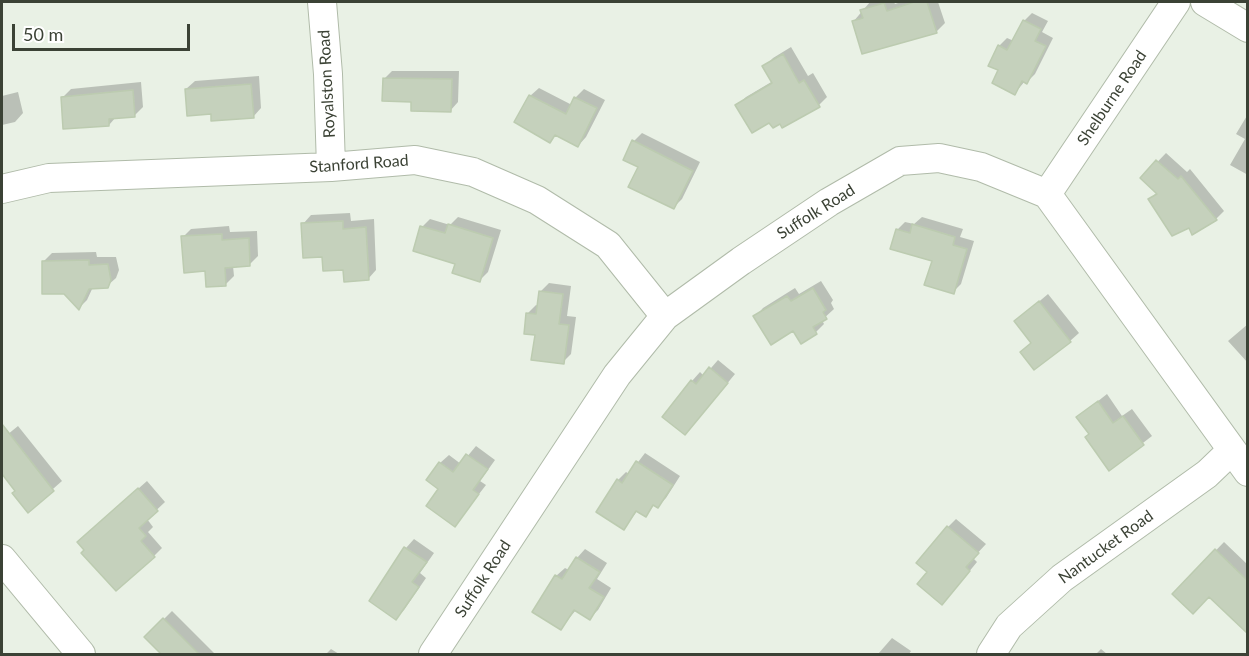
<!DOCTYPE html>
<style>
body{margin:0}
#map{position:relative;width:1249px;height:656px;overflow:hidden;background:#e9f1e5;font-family:Lato,sans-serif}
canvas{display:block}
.frame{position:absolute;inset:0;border:3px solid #3b4235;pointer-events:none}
.scale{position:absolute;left:12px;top:24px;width:178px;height:27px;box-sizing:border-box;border:3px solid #3b4235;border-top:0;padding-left:8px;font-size:18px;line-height:21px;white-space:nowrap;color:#3b4235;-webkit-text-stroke:4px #fff;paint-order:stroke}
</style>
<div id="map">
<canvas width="1249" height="656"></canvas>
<div class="frame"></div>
<div class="scale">50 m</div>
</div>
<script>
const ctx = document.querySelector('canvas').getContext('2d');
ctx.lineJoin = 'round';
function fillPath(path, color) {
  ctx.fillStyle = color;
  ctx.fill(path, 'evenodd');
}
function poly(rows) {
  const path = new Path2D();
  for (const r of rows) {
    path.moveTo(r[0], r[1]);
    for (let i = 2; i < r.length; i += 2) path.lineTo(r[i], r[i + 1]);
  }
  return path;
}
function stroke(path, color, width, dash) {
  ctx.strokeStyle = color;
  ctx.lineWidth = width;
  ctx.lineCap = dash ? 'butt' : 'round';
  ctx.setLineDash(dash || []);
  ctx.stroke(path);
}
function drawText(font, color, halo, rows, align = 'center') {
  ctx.font = font + ' Lato,sans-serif';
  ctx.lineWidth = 4.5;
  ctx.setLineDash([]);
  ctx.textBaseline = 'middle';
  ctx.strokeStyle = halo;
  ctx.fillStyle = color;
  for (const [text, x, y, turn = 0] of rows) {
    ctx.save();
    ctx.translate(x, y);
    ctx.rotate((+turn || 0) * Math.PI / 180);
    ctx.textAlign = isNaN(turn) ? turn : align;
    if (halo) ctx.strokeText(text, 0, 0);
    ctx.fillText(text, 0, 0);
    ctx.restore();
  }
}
fillPath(poly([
 [870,2,894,2,895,4,901,2,938,2,945,23,936,32,853,22],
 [1032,13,1048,21,1042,32,1053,38,1035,74,1027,82,1025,81,1015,93,1000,70,999,46,1007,38,1014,41,1024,21],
 [791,47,808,76,813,73,827,97,819,105,780,122,770,121,737,105,746,97,773,81,764,67,773,58],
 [392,71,459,71,458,102,450,111,412,100,384,79],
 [259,76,261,108,253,117,212,112,186,89,195,81],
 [141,82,143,107,135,115,116,117,109,125,62,98,71,89],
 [539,88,572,105,575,98,584,89,605,100,586,137,578,146,557,134,550,141,530,96],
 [18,92,23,113,15,122,2,125,2,96],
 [1248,114,1248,175,1230,165,1245,139,1236,134],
 [642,133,700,162,682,199,674,207,640,167,634,141],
 [1166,153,1187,172,1190,169,1224,211,1216,219,1189,226,1150,199,1157,192,1142,178],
 [350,213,351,221,374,219,376,270,368,279,345,269,324,255,303,224,311,215],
 [458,217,501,230,488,272,480,280,457,263,422,227,430,219,450,225],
 [922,217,963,229,960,237,974,241,961,284,953,292,934,260,897,230,905,222,914,224],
 [229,226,230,232,257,231,258,256,250,264,233,266,234,276,226,284,206,269,183,237,191,229],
 [96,252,97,257,116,257,119,270,116,278,107,286,93,287,87,300,79,308,44,261,52,253],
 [821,281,833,300,831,303,834,309,822,320,824,324,816,332,794,329,755,317,763,308,795,288,799,294],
 [549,283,571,286,567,316,576,317,571,354,563,362,536,334,528,313,536,305,539,306,540,292],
 [1048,294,1079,333,1070,341,1032,342,1016,321],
 [1248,324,1248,363,1228,341],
 [718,360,735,374,693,425,664,416,692,381,700,372,704,376],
 [1107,394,1122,416,1132,409,1152,436,1109,469,1090,434,1078,417],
 [18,426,62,481,28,511,17,490,2,472,2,439],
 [476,446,495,460,480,481,486,485,455,525,440,489,440,463,449,455,461,464],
 [645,453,680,476,666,498,658,506,655,504,646,515,638,510,624,528,618,480,626,472,629,474],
 [147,481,165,502,147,519,153,527,148,532,162,548,154,556,87,534],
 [956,519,986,544,973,558,977,562,950,595,929,572,948,527],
 [414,539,434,553,420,573,426,578,404,610,396,618,371,601,406,548],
 [1224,542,1248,565,1248,621,1210,595,1174,594],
 [585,549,607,563,597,579,611,588,598,610,590,618,576,610,561,628,556,576,565,568,569,570,577,558],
 [172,611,215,654,163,654,146,637],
 [892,638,911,651,909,654,878,654],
 [331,649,339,654,326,654],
 [1101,649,1107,654,1096,654]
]), '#0003');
const building = poly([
 [914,2,927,2,937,33,862,54,852,21,863,18,860,10,884,3,887,11,914,2],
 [1023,20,1041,29,1035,41,1046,46,1027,84,1022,81,1015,95,992,83,998,70,988,66,998,45,1007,50,1023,20],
 [783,54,799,83,804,80,820,107,782,128,780,124,773,128,769,123,752,133,735,105,772,83,762,66,783,54],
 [383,78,452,79,451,112,411,111,411,102,382,101,383,78],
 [251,84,254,118,211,121,211,114,187,116,185,89,251,84],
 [133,90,135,117,109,119,109,126,63,129,61,97,133,90],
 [529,95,566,114,574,97,597,108,578,147,555,135,550,143,514,122,529,95],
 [632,140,693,171,674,209,628,187,638,167,623,160,632,140],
 [1156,160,1178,179,1181,176,1217,220,1192,235,1189,228,1172,236,1148,199,1157,194,1140,178,1156,160],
 [343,221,343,229,366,227,369,280,344,282,343,270,323,271,322,257,303,258,301,223,343,221],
 [448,224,493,238,480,282,452,273,455,264,413,251,420,226,445,233,448,224],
 [912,224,955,237,953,245,967,249,954,294,924,285,932,261,890,249,896,229,910,233,912,224],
 [222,234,222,240,249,238,250,266,225,268,226,286,206,287,205,271,184,273,181,236,222,234],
 [89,260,89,265,108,264,111,280,108,288,89,289,79,310,64,294,42,294,42,261,89,260],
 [813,288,826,310,823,312,827,319,813,327,817,334,801,344,793,331,771,345,753,316,787,296,791,301,813,288],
 [539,291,563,294,559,324,569,325,564,364,531,360,535,335,524,334,526,313,536,314,539,291],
 [1039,301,1071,342,1034,370,1020,352,1031,343,1014,321,1039,301],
 [709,367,728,383,685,435,662,417,691,380,696,384,709,367],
 [1098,401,1113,423,1123,416,1144,445,1109,471,1085,437,1089,434,1076,417,1098,401],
 [2,424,54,491,28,513,12,493,15,491,2,474,2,424],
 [466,454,488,469,473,490,479,494,455,527,426,506,438,489,426,480,439,462,453,472,466,454],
 [636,461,673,485,658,508,653,505,646,517,636,511,624,530,596,512,617,479,622,483,636,461],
 [138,488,158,511,139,528,146,536,141,541,155,557,116,591,81,553,84,550,77,542,138,488],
 [947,526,979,553,966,567,970,571,942,605,917,584,927,572,916,563,947,526],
 [404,547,427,562,412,582,419,587,396,620,369,601,404,547],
 [1215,549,1248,581,1248,634,1209,597,1193,614,1172,594,1215,549],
 [576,557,600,572,589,588,604,597,590,620,574,610,561,630,532,612,555,575,562,579,576,557],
 [163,618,199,654,161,654,144,637,163,618]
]);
fillPath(building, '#c5d1bc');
stroke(building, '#bccbb0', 1.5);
const minor = poly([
 [322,2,328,74,331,167],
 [1205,2,1248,28],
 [2,189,49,178,331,167,415,160,473,172,537,200,608,245,665,316],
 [1047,194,1176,2],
 [2,559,81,654],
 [433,654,617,375,665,316,741,261,829,202,900,161,939,158,981,167,1047,194,1248,472],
 [991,654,1009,626,1062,578,1207,474,1231,451]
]);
stroke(minor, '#b0bba9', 30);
stroke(minor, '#fff', 28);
drawText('16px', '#3b4235', '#fff', [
 ["Royalston Road",327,84,-93],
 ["Shelburne Road",1112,98,-56],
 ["Stanford Road",359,164,-4],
 ["Suffolk Road",816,212,-32],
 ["Nantucket Road",1106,547,-36],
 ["Suffolk Road",483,579,-57]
]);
</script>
